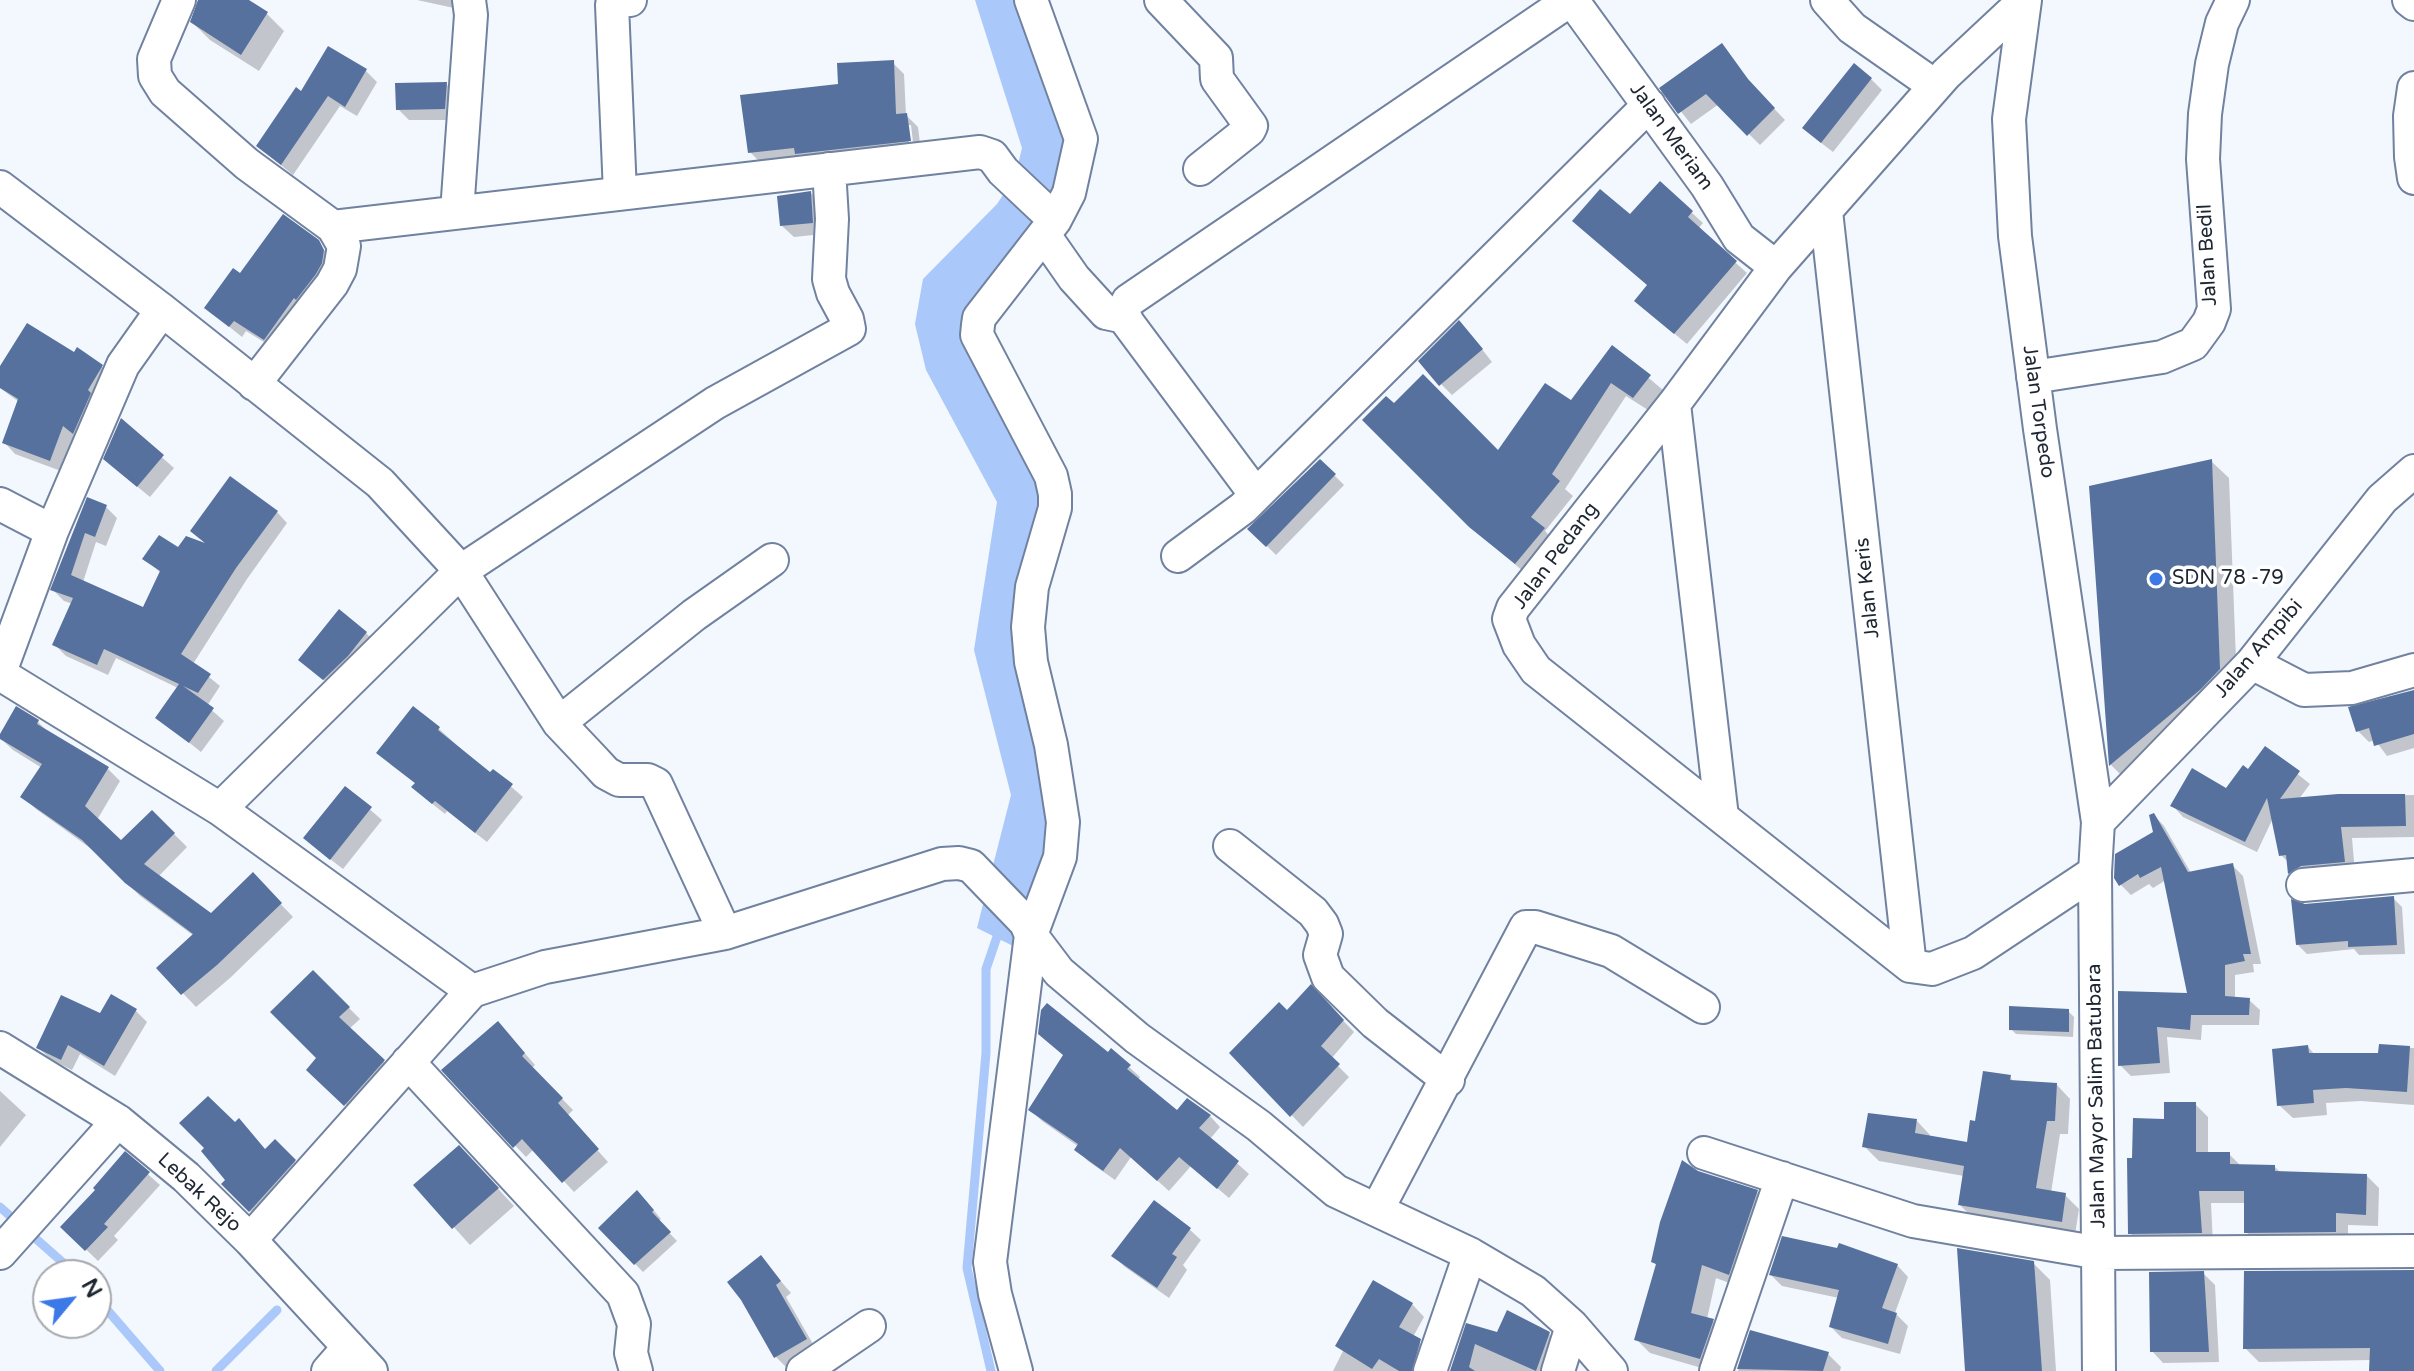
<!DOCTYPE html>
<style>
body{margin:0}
#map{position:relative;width:2414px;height:1371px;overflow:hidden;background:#f3f7fe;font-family:"Varela Round",sans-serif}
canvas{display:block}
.north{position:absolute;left:32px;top:1259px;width:80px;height:80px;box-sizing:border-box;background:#fff;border:2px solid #a5a8ad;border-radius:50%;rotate:61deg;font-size:22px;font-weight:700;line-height:32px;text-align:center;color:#1e2632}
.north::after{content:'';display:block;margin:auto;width:28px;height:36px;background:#3a79e7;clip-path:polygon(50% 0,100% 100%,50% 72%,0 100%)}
</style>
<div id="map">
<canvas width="2414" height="1371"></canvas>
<div class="north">N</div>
</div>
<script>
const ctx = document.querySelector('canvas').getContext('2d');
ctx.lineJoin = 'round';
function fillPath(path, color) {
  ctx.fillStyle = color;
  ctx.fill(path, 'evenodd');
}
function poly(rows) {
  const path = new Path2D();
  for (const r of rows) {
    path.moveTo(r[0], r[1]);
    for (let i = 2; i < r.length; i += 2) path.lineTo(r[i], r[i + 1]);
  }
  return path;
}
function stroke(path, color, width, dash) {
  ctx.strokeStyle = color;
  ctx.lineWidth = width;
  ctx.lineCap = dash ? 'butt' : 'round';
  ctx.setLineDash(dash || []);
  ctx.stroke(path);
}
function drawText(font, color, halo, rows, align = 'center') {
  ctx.font = font + ' "Varela Round",sans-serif';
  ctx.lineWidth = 7;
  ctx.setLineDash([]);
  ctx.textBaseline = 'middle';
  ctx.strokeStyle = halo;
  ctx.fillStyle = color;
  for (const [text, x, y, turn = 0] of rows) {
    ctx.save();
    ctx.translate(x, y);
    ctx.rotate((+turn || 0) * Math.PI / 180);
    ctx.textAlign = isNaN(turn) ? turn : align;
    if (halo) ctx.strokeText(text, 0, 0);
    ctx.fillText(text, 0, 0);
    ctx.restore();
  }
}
fillPath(poly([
 [975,0,1025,0,1075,137,1063,183,1021,247,966,306,976,347,1031,466,1050,514,1026,576,1057,817,1015,947,977,928,1011,795,974,650,997,502,926,370,915,324,923,279,997,204,1015,177,1022,148]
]), '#aac8f9');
fillPath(poly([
 [198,0,245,0,267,14,284,31,259,71,210,40,192,22],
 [417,0,456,0,454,8],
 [1721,46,1759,93,1785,120,1760,145,1719,104,1691,124,1662,88],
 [893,63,904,74,906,115,918,127,921,152,761,163,750,152,840,86],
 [907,125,911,125,914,151,910,151],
 [366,71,377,82,357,116,340,106,293,175,258,146,302,93],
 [1871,79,1882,90,1833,152,1816,139],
 [446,84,458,95,456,120,409,120,398,109],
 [811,193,822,204,823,234,794,237,782,226],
 [1691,212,1703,223,1698,229,1747,273,1687,344,1648,312,1649,286,1630,217],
 [317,242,335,262,277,350,246,331,242,337,206,308,240,276],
 [1470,334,1492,362,1452,395,1441,384],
 [1613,348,1663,390,1648,410,1626,396,1565,489,1573,496,1545,531,1557,544,1530,577,1486,540,1394,406,1498,453,1571,403],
 [74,355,101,366,113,377,85,443,75,435,61,471,15,454,4,442,19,402,0,388,0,369],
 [122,422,174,468,150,497,117,470],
 [1320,461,1344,485,1276,555,1250,529],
 [2211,461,2229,478,2237,686,2128,782,2111,765,2091,488],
 [88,500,106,507,117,518,106,546,96,542,83,582,144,610,161,573,145,559,179,550,209,547,193,531,277,512,287,523,247,579,193,664,220,686,207,706,224,721,201,752,157,717,178,688,116,658,108,675,66,656,55,645,73,604,64,601,53,590],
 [366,633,377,644,336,690,312,671],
 [2414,692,2414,748,2387,756,2375,740,2369,742,2358,731],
 [38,722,49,733,107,768,120,781,97,820,121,843,152,812,187,847,158,877,211,915,253,875,293,917,230,978,196,1007,159,968,194,936,140,896,97,853,36,809,23,796,42,768,13,750,0,738],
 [438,728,490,775,493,771,523,797,487,842,447,811,445,814,425,798,414,787,416,784,390,764],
 [2266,749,2310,784,2299,799,2338,796,2414,795,2414,837,2352,838,2355,873,2301,884,2290,873,2289,863,2281,855,2273,818,2257,852,2183,817,2172,805,2226,790,2249,772],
 [345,788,382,820,343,869,317,849],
 [2154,815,2164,826,2191,873,2232,865,2243,876,2261,964,2253,964,2254,972,2235,975,2235,999,2249,1000,2260,1010,2259,1025,2202,1025,2201,1040,2167,1037,2170,1073,2131,1076,2120,1065,2120,993,2190,996,2166,880,2153,888,2149,884,2131,895,2120,884,2155,833],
 [2393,898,2402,907,2405,954,2359,955,2354,949,2307,954,2297,944],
 [313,972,360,1019,349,1029,395,1072,357,1115,309,1069,319,1058],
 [1311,987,1354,1032,1331,1059,1349,1077,1303,1127,1232,1053,1287,1013],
 [136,1011,147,1022,115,1076,80,1054,72,1070,50,1059,38,1047],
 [2068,1011,2074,1017,2073,1037,2016,1034,2011,1029],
 [509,1035,535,1065,532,1068,573,1110,567,1116,608,1162,574,1192,534,1149,526,1157,444,1070],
 [2381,1046,2414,1048,2414,1105,2361,1101,2326,1103,2327,1115,2293,1118,2279,1105,2308,1047,2315,1055,2380,1054],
 [1109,1054,1129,1067,1140,1077,1138,1081,1177,1112,1210,1116,1220,1127,1210,1139,1249,1174,1229,1198,1191,1166,1169,1191,1131,1157,1115,1180,1088,1161,1077,1150,1079,1147,1042,1121,1031,1110],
 [2010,1077,2014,1082,2057,1085,2070,1099,2068,1134,2060,1134,2051,1193,2065,1195,2079,1209,2075,1235,1974,1219,1960,1205,1964,1176,1879,1161,1865,1147,1917,1121,1930,1135,1930,1138,1969,1145,1977,1123],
 [0,1091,26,1115,0,1147],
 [2195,1104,2208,1117,2208,1154,2229,1154,2241,1166,2275,1167,2281,1173,2367,1176,2379,1188,2378,1226,2348,1225,2348,1244,2259,1245,2246,1232,2246,1203,2211,1203,2213,1245,2143,1246,2130,1233,2134,1160,2166,1121],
 [275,1141,305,1172,260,1221,223,1184,228,1180,207,1148,266,1151],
 [125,1154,160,1185,114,1236,118,1240,98,1261,63,1227,98,1190],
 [476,1165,514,1206,470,1245,416,1185],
 [1697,1173,1757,1192,1771,1206,1743,1288,1716,1278,1707,1319,1713,1321,1727,1335,1712,1371,1650,1353,1636,1339,1658,1266,1653,1262],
 [645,1200,661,1219,658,1221,677,1241,643,1272,600,1228],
 [1189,1229,1201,1240,1183,1265,1187,1270,1169,1298,1125,1267,1114,1256],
 [761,1258,791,1293,786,1297,817,1351,787,1368,776,1357],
 [2033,1263,2050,1280,2056,1371,1967,1371],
 [1897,1265,1908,1277,1895,1313,1908,1326,1900,1354,1842,1338,1831,1327,1839,1298,1782,1286,1771,1275],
 [2414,1272,2414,1371,2371,1371,2372,1360,2259,1362,2245,1348],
 [2203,1273,2215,1285,2219,1362,2163,1363,2152,1351],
 [1412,1304,1424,1317,1413,1337,1432,1354,1428,1371,1333,1371,1343,1351],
 [1468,1326,1498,1334,1549,1334,1562,1346,1552,1371,1452,1371],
 [1751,1332,1828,1354,1841,1367,1840,1371,1738,1371]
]), '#0003');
stroke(poly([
 [0,1207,77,1275],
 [96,1297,160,1371],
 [216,1371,277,1310],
 [991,1371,967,1268,986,1053,986,969,1000,928]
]), '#aac8f9', 9);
fillPath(poly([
 [198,0,249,0,268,12,241,55,190,22],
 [1722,43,1748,79,1775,108,1747,136,1706,94,1678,114,1659,88],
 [328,46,367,69,345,107,328,96,281,165,256,146,296,87,301,91],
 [894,60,896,114,907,113,911,141,795,154,794,148,748,153,740,95,838,84,837,63],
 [1854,63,1872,78,1821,143,1802,128],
 [447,82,445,109,396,110,395,83],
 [1660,181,1693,211,1688,217,1737,261,1674,334,1634,301,1647,285,1572,221,1600,189,1630,214],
 [811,191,813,223,780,226,777,196],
 [283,214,319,240,324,250,322,263,316,274,296,300,294,298,264,340,234,321,229,327,204,308,233,268,240,273],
 [1459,320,1483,349,1439,386,1418,361],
 [27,323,74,352,77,347,103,365,88,390,91,393,73,434,63,426,50,461,2,443,18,399,0,388,0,366],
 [1612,345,1651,375,1633,398,1611,383,1552,474,1560,481,1531,517,1545,528,1515,564,1469,527,1362,420,1386,396,1394,403,1423,374,1498,450,1545,383,1571,400],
 [121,418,164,455,137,487,103,459],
 [1320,459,1336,474,1266,547,1247,529],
 [2212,459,2220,669,2201,689,2109,766,2089,486],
 [230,476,278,511,236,568,181,654,211,674,198,693,183,686,214,708,189,743,155,718,179,684,104,649,97,665,52,645,73,598,50,590,87,497,107,505,95,537,85,533,71,575,143,607,160,571,142,559,159,535,178,547,186,536,205,543,190,531],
 [339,609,367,632,348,656,323,680,298,660],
 [2414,690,2414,734,2374,746,2369,728,2356,732,2348,707],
 [16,706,39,720,37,724,109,767,85,806,121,840,152,810,175,833,144,864,211,913,253,872,282,903,217,965,181,995,156,968,193,934,125,883,82,840,20,797,42,764,0,739,0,734],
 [413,706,440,727,438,730,490,772,493,769,513,784,475,833,435,801,432,804,411,787,415,783,376,753],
 [2265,746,2300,771,2280,799,2338,794,2405,794,2406,826,2341,827,2345,862,2301,866,2288,874,2286,855,2279,856,2267,798,2245,842,2170,806,2192,768,2226,788,2243,765,2248,769],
 [345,786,372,807,330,860,303,838],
 [2154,813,2188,872,2233,863,2251,954,2243,954,2245,961,2225,965,2225,996,2250,998,2249,1015,2191,1015,2190,1030,2157,1027,2160,1063,2118,1066,2118,991,2187,993,2161,867,2140,878,2138,874,2119,886,2114,878,2115,854,2153,832,2149,815],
 [2394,896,2397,945,2348,947,2348,941,2296,945,2291,899,2305,904],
 [313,970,350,1007,339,1017,385,1060,344,1106,306,1070,316,1058,270,1012],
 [1311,984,1344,1020,1321,1046,1340,1064,1290,1117,1229,1053,1279,1002,1287,1010],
 [111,994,137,1009,104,1066,68,1045,61,1060,36,1048,61,995,100,1013],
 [1047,1003,1108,1052,1111,1048,1131,1065,1127,1069,1177,1110,1187,1098,1211,1115,1199,1128,1239,1161,1217,1189,1179,1157,1157,1181,1120,1148,1103,1171,1074,1150,1078,1144,1028,1110,1063,1055,1038,1034,1041,1010],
 [2009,1006,2069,1009,2069,1032,2009,1030],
 [498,1021,525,1053,522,1056,563,1098,558,1103,599,1149,562,1183,522,1139,513,1148,441,1070],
 [2379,1044,2410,1046,2407,1092,2346,1088,2313,1090,2314,1103,2277,1106,2272,1049,2308,1045,2309,1053,2378,1053],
 [1983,1071,2011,1075,2010,1080,2057,1083,2055,1121,2047,1121,2036,1188,2066,1193,2062,1222,1958,1205,1964,1166,1862,1147,1868,1113,1917,1119,1915,1133,1967,1142,1970,1120,1975,1121],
 [208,1096,235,1122,239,1118,265,1149,275,1139,296,1160,249,1212,221,1184,225,1180,201,1151,204,1148,179,1123],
 [2164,1102,2196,1102,2196,1152,2230,1152,2230,1164,2275,1165,2275,1171,2367,1174,2366,1215,2336,1213,2336,1232,2244,1233,2244,1191,2199,1191,2202,1233,2128,1234,2127,1158,2132,1158,2133,1118,2164,1119],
 [459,1145,499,1188,452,1229,413,1185],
 [125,1151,150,1172,104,1224,108,1227,85,1251,60,1227,95,1190,93,1188],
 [1682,1160,1698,1171,1758,1190,1729,1275,1702,1265,1691,1313,1714,1319,1700,1359,1634,1340,1656,1264,1651,1262,1660,1222],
 [637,1190,654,1210,652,1212,671,1232,634,1265,598,1228],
 [1154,1200,1191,1228,1172,1254,1177,1257,1157,1288,1111,1256],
 [1782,1236,1837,1248,1839,1243,1898,1264,1882,1308,1897,1313,1888,1344,1829,1327,1839,1290,1769,1275],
 [1957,1248,2034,1261,2042,1371,1965,1371],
 [761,1255,781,1281,776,1285,807,1339,774,1358,741,1300,727,1282],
 [2414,1270,2414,1371,2369,1371,2370,1348,2243,1349,2244,1271],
 [2204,1271,2209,1352,2150,1352,2149,1272],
 [1373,1280,1413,1303,1399,1327,1421,1339,1412,1371,1399,1371,1379,1359,1372,1369,1335,1346],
 [1507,1310,1550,1332,1536,1371,1475,1344,1469,1367,1475,1371,1450,1371,1466,1323,1497,1332],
 [1750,1330,1829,1352,1823,1371,1737,1369]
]), '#56719d');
const minor = poly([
 [179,0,154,59,155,76,165,92,247,164,333,227,980,152,992,156,1003,171,1055,220],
 [1161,0,1216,58,1217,79,1251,126,1249,130,1200,169],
 [1572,0,1707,186,1739,238,1776,267],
 [1827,0,1852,28,1935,86],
 [2025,0,1946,74,1776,267,1674,404,1513,608,1509,619,1519,645,1536,670,1910,966,1932,969,1973,953,2095,872],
 [2025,0,2009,119,2015,236,2040,429,2098,822,2095,872,2099,1371],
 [2409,0,2414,4],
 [2414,88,2410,116,2411,157,2414,178],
 [0,187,162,310,380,483,461,571,559,723,594,760,606,773,619,780,648,780,656,784,725,933],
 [620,193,612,5,617,1,630,0],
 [1826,211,1910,966],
 [457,212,471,15,469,0],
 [1044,235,1074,278,1106,313,1125,317],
 [2033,377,2162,357,2193,344,2209,322,2214,309,2203,159,2205,114,2212,64,2222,23,2233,0],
 [254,384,332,284,340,269,344,246,333,227],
 [1674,404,1722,817],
 [1256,495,1128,323,1123,312,1128,301,1570,0],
 [0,504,52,531],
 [1178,556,1243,508,1649,105],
 [2252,663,2304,690,2352,688,2414,670],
 [0,672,52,531,123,365,162,310],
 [0,674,220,809,472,991],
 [559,723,694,615,772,560],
 [220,809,461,571,715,403,849,329,847,319,833,293,829,279,832,219,829,169],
 [2098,822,2252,663,2382,499,2414,471],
 [1230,846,1313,912,1322,924,1326,934,1320,955,1328,977,1375,1023,1448,1080],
 [2303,885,2414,875],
 [0,1048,118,1121,186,1177,250,1240,371,1371],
 [408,1062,623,1294,634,1324,631,1353,636,1371],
 [1704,1153,1913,1221,2100,1253,2414,1251],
 [1377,1210,1526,927,1535,927,1611,951,1703,1007],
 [250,1240,472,991,545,967,725,933,942,864,959,863,971,866,1026,923,1031,935,1059,972,1137,1038,1259,1126,1336,1191,1470,1254,1533,1291,1572,1326,1611,1371],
 [0,1253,118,1121],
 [328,1371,349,1347],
 [803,1371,869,1326],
 [1016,1371,995,1294,990,1262,1031,935,1060,857,1063,822,1051,745,1031,662,1028,627,1032,587,1055,508,1055,494,1051,476,977,335,978,325,979,318,1055,220,1069,193,1081,139,1031,0],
 [1430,1371,1470,1254],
 [1558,1371,1572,1326],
 [1716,1371,1782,1178]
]);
stroke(minor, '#70829f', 36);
stroke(minor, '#fff', 32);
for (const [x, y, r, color] of [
 [2156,579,8,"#3a79e7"]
]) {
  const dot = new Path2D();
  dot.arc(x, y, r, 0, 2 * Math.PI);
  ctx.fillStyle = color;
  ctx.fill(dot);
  stroke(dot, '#fff', 3);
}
drawText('20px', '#1e2632', '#fff', [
 ["Jalan Meriam",1671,137,54],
 ["Jalan Bedil",2208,255,-93],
 ["Jalan Torpedo",2038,412,82],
 ["Jalan Pedang",1556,556,-53],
 ["Jalan Keris",1868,588,-96],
 ["Jalan Ampibi",2259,649,-49],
 ["Jalan Mayor Salim Batubara",2097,1096,-91],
 ["Lebak Rejo",199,1193,43]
]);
drawText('20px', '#1e2632', '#fff', [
 ["SDN 78 -79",2172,579]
], 'left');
</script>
